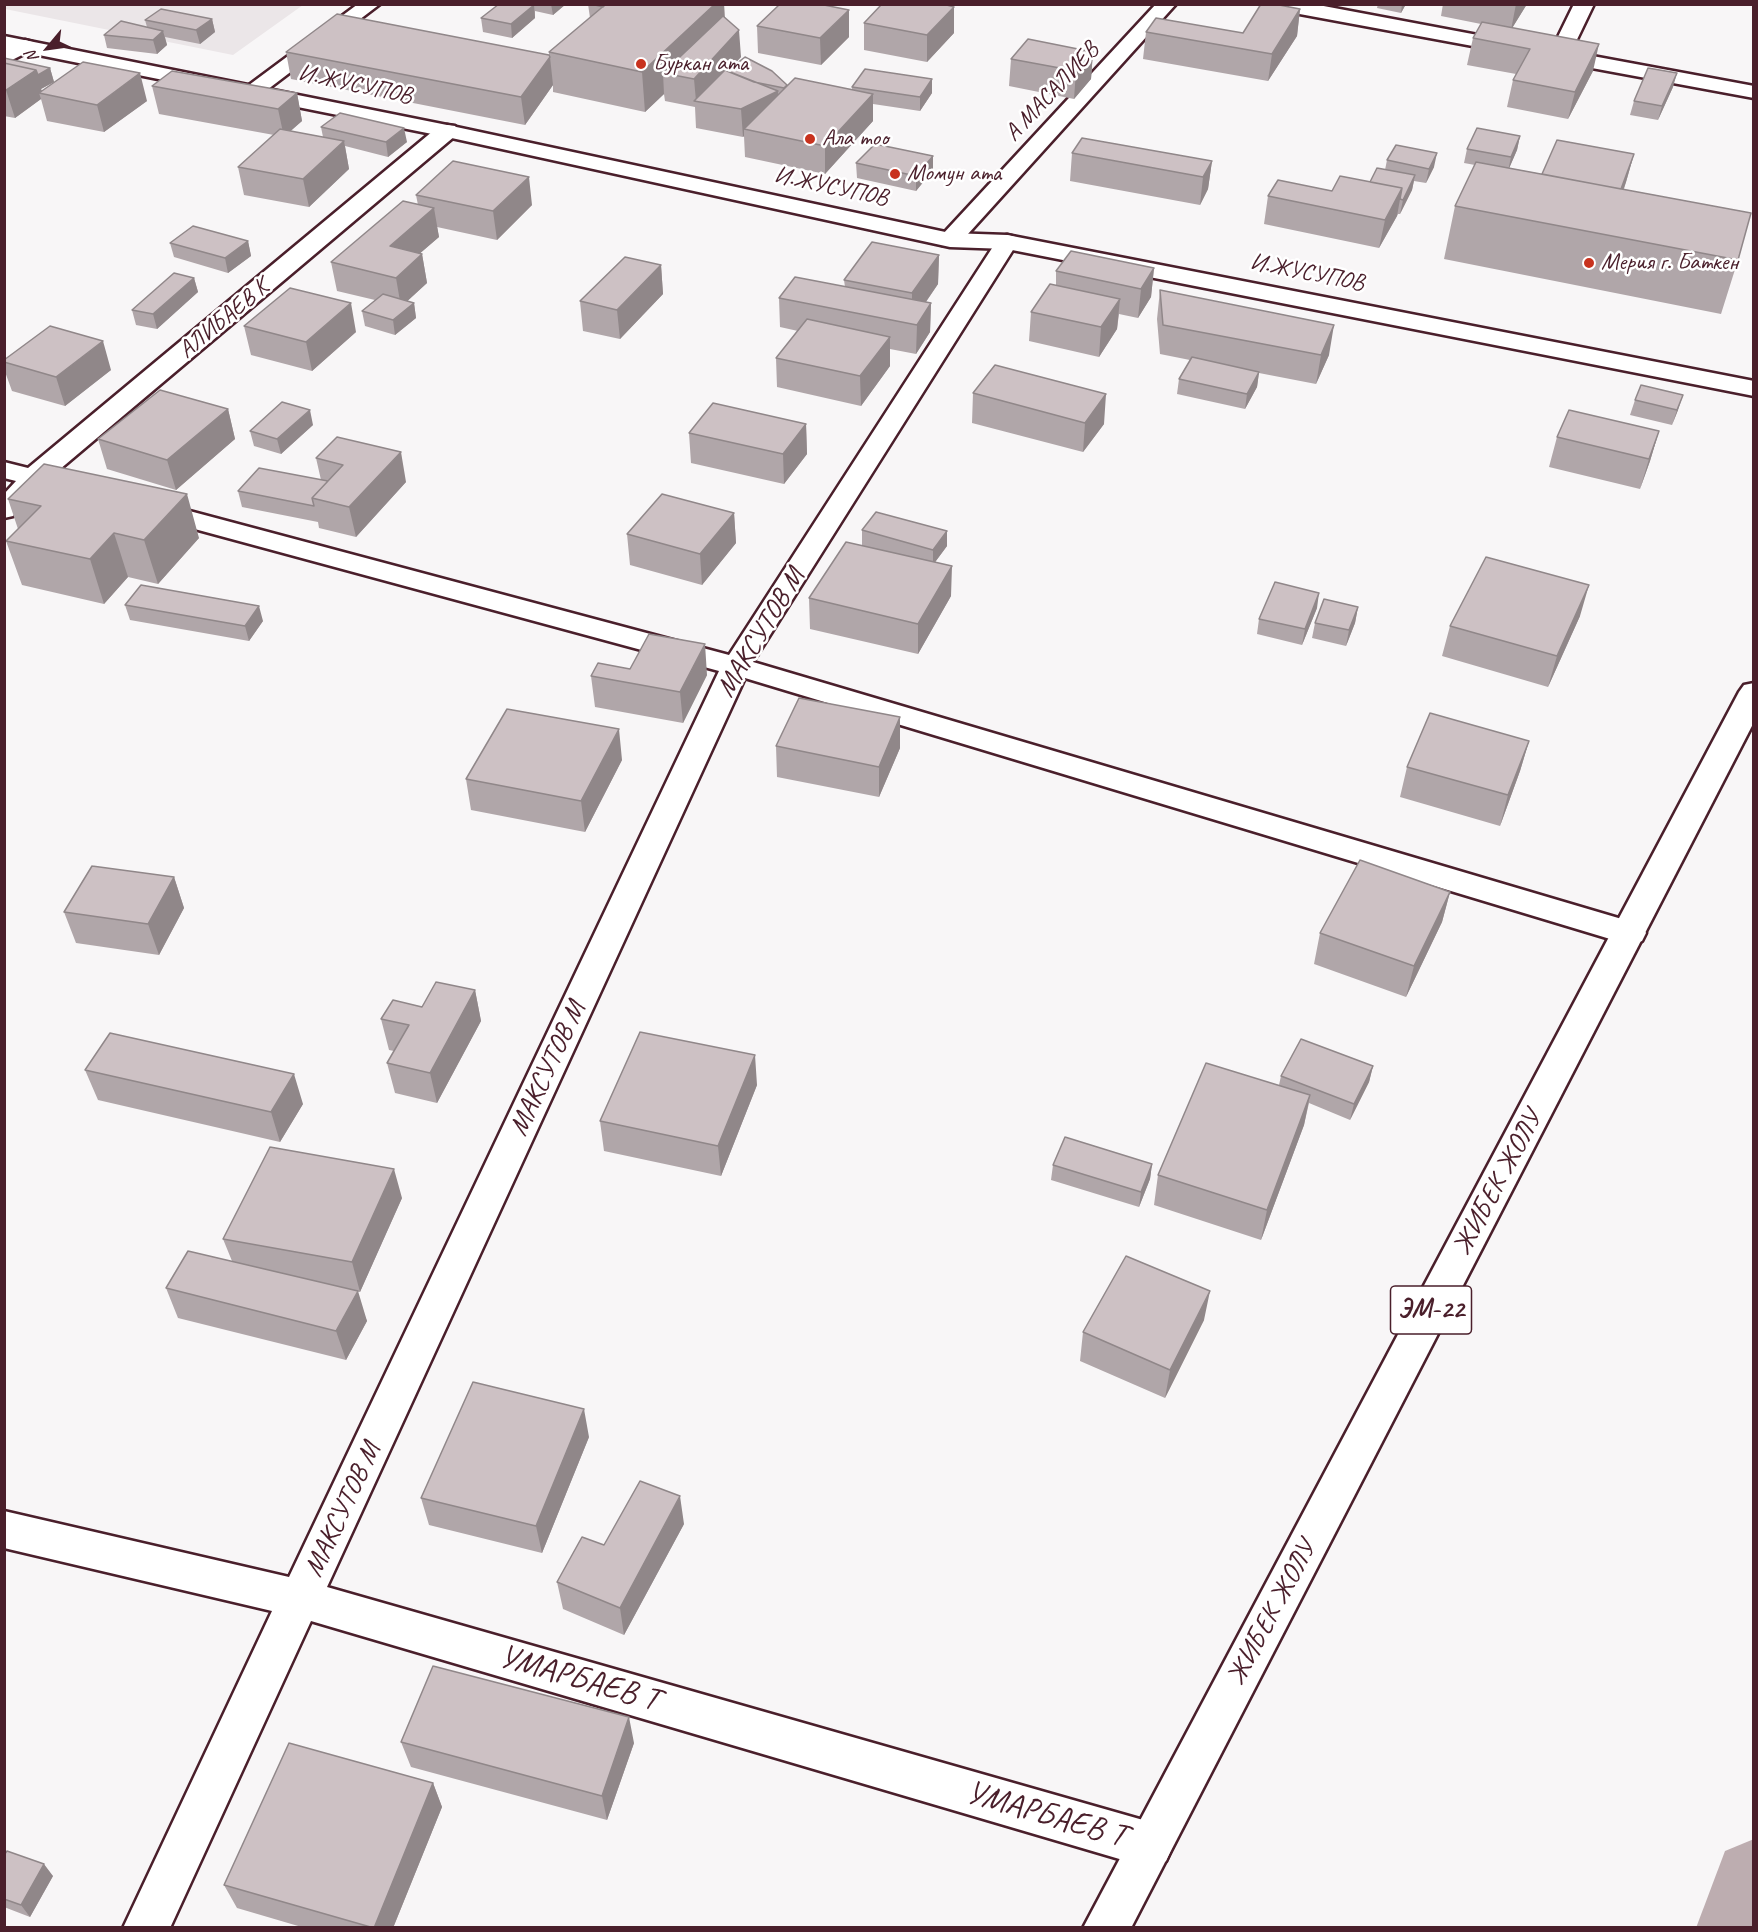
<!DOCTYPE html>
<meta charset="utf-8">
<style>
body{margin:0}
#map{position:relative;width:1758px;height:1932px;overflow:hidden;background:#f8f6f7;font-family:Caveat,sans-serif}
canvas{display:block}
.frame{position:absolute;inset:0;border:6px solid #4a1f2b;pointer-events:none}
.north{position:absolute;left:18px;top:18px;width:60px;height:60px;-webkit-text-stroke:4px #fff;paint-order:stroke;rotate:241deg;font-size:16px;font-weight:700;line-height:24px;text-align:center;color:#4a1f2b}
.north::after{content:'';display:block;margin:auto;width:21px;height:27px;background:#4a1f2b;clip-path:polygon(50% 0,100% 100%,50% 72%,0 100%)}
</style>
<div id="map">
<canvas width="1758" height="1932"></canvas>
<div class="frame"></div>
<div class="north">N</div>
</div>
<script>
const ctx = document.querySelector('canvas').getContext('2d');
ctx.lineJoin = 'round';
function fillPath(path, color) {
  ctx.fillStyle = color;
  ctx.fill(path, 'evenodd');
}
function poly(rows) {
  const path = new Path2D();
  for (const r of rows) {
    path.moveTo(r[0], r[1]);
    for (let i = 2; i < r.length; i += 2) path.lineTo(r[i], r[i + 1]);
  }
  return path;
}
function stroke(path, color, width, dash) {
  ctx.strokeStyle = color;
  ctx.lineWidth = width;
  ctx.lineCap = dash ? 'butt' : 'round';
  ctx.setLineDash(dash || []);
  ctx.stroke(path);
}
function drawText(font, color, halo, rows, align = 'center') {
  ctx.font = font + ' Caveat,sans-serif';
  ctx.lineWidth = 5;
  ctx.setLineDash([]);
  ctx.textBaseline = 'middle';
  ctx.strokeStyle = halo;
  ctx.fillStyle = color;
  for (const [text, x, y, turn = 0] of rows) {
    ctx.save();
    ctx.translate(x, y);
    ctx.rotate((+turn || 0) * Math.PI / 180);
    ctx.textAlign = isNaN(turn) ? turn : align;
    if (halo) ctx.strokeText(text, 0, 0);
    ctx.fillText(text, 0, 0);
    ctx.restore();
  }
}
fillPath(poly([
 [4,5,303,5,233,55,5,9]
]), '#ebe6e8');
fillPath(poly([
 [1754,1839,1754,1928,1696,1928,1725,1851,1754,1839]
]), '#bdadb0');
const street = poly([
 [358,4,380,4,259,96,245,96,242,92,245,88,358,4],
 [1156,4,1176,4,958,245,942,245,939,240,942,235,1156,4],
 [1269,4,1313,4,1552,49,1574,4,1594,4,1571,52,1754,86,1754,98,1278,10,1269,4],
 [25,40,32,42,35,46,32,50,4,64,4,49,25,40],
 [447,125,455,126,458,131,455,136,53,475,83,482,87,488,83,494,74,496,39,487,13,516,4,518,4,494,16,481,4,478,4,462,28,468,439,126,447,125],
 [1007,235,1015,237,1018,242,753,662,1642,925,1646,933,1642,941,1630,945,745,678,327,1587,1150,1822,1166,1829,1173,1845,1166,1861,1150,1868,311,1621,170,1928,123,1928,272,1611,4,1548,4,1511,289,1577,719,671,143,515,139,509,143,503,152,501,729,655,996,242,999,237,1007,235]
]);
const secondary = poly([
 [4,36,447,125,950,233,1007,235,1754,381,1754,396,1007,249,950,247,447,137,4,48,4,36]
]);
const primary = poly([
 [1754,683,1754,722,1131,1928,1083,1928,1739,692,1744,685,1754,683]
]);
stroke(street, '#4a1f2b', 5);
stroke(secondary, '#4a1f2b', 5);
stroke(primary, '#4a1f2b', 5);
fillPath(street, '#fff');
fillPath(secondary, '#fff');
fillPath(primary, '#fff');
fillPath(poly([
 [499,4,566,4,553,15,535,11,535,18,512,38,483,32,481,18],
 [588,4,724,4,725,17,741,57,731,67,787,85,852,89,852,87,932,93,920,111,873,104,873,121,825,174,745,157,744,136,743,137,696,128,695,107,665,101,664,94,645,112,553,92,553,85,525,125,291,79,286,52,549,55,549,52,590,18],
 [1378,4,1406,4,1401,13,1377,8],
 [1443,4,1527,4,1512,28,1593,71,1568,119,1507,107,1513,80,1516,74,1467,65,1473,38,1481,24,1441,16],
 [1300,9,1297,36,1268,81,1143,59,1146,32,1243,33],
 [212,19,215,32,200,44,165,37,167,45,157,54,107,48,104,35,147,27,145,20],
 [864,23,954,33,927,62,864,50],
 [757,26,849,37,821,65,758,53],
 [1093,52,1091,79,1074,99,1009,86,1011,59],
 [4,58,50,68,54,82,41,89,42,91,147,101,104,132,47,121,41,99,15,118,4,116],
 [152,86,297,93,302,121,290,131,323,137,321,127,407,142,388,157,345,146,349,169,309,207,244,195,238,167,274,135,159,114],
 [1673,87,1658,120,1630,115,1634,101],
 [1520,136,1517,150,1509,168,1542,174,1634,154,1624,189,1738,260,1721,314,1444,259,1455,206,1475,165,1464,163,1467,149],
 [1072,153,1212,161,1208,189,1200,205,1070,181],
 [1387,160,1434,167,1426,183,1414,181,1412,190,1400,214,1398,214,1397,216,1379,248,1264,224,1268,196,1332,191,1370,182,1385,170],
 [856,163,933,170,916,191,857,178],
 [416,195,532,205,497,240,437,227,439,237,420,253,422,254,427,283,407,301,414,303,416,318,395,335,365,326,362,311,375,300,337,291,331,262,418,205],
 [248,241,251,256,228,273,174,257,170,243],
 [939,255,938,284,926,302,931,303,930,332,916,354,890,349,890,366,861,406,777,387,776,358,798,331,780,327,779,298,845,287,844,280],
 [661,265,663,294,620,339,583,331,580,301],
 [1154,268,1151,297,1138,318,1119,314,1117,329,1099,357,1029,341,1031,312,1056,285,1056,271],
 [194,278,198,292,157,329,136,325,132,310],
 [1160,290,1329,355,1316,384,1259,373,1257,387,1245,409,1177,394,1179,379,1190,360,1160,354,1157,319],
 [244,326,356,332,312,371,251,355],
 [4,360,111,370,65,406,12,391,4,369],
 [973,393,1104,424,1083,452,972,423],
 [1635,400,1678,410,1672,425,1630,415],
 [228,409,235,439,176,490,107,469,98,439],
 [806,424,807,454,784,484,691,463,689,433],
 [313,425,281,454,254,446,250,431],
 [1659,431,1650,461,1640,489,1549,467,1557,437],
 [316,458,406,482,356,537,319,528,318,522,242,507,238,491,321,480],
 [8,499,199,538,158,584,128,577,104,604,22,585,6,541,18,529],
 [734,513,736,543,702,585,630,565,627,534],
 [862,530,947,546,935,562,951,596,918,654,810,629,809,598,862,546],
 [125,605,263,621,249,641,130,620],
 [1358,607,1355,623,1346,646,1312,638,1315,623],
 [1317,608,1302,645,1257,634,1259,619],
 [1580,616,1548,687,1442,656,1450,626],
 [630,669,707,675,683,723,595,707,591,676],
 [900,717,900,748,879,797,777,777,776,746],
 [1529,741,1520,771,1500,826,1400,797,1407,767],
 [622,760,585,832,471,810,466,779],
 [174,877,184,908,159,955,76,943,64,912],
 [1450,892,1442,922,1406,997,1314,964,1320,933],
 [475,990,481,1021,437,1103,395,1093,387,1063,394,1051,389,1050,381,1019],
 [1373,1066,1369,1082,1350,1120,1309,1103,1304,1125,1261,1240,1154,1205,1158,1175,1279,1085,1281,1076],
 [85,1070,303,1104,280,1142,98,1100],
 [757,1085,721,1176,604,1151,600,1121],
 [1152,1164,1150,1179,1139,1207,1051,1180,1053,1165],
 [402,1198,360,1292,354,1291,367,1321,346,1360,178,1318,166,1288,232,1261,223,1239],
 [1204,1320,1165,1398,1080,1361,1083,1332],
 [589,1437,542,1553,429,1525,421,1498],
 [684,1524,624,1635,563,1609,557,1582,604,1545],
 [401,1742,634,1743,607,1820,411,1767],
 [433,1783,442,1807,393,1928,305,1928,237,1908,224,1885],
 [4,1855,53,1876,30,1917,4,1907]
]), '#b0a6a9');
fillPath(poly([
 [551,4,566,4,553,15],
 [715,4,724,4,725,36,663,73,664,94,645,112,642,72],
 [1402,4,1406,4,1401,13],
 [1516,4,1527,4,1511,30],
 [534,5,535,18,512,38,511,24],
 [954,7,954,33,927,62,927,35],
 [1300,9,1297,36,1268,81,1272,54],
 [849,10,849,37,821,65,820,38],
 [212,19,215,32,200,44,196,30],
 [739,30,741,57,724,75,696,101,694,79],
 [163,31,167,45,157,54,153,40],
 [1599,44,1593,71,1568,119,1575,92],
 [1093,52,1091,79,1074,99,1076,71],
 [550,57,553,85,525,125,521,97],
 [50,68,54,82,41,89,43,94,39,93,41,99,15,118,6,90,36,70],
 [140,73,147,101,104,132,97,105],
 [1677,73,1673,87,1658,120,1662,106],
 [932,79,932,93,920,111,920,97],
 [778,91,779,119,744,129,744,136,743,137,741,109],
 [297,93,302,121,284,137,278,109],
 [873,94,873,121,825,174,825,146],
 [404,128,407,142,388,157,386,142],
 [1520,136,1517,150,1508,171,1511,157],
 [344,141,349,169,309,207,303,179],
 [1437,153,1434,167,1426,183,1429,169],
 [1634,154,1626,182,1608,232,1616,204],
 [933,156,933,170,916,191,916,176],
 [1212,161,1208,189,1200,205,1203,177],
 [1415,175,1412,190,1400,214,1403,200],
 [529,177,532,205,497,240,493,211],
 [1402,188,1397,216,1379,248,1385,220],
 [434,208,439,237,395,275,390,246],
 [248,241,251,256,228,273,225,258],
 [422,254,427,283,401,307,396,278],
 [939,255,938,284,912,322,912,293],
 [661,265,663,294,620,339,617,310],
 [1154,268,1151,297,1138,318,1141,289],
 [194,278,198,292,157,329,153,314],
 [1120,299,1117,329,1099,357,1101,327],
 [351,303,356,332,312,371,306,342],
 [414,303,416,318,395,335,393,320],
 [931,303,930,332,916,354,917,325],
 [1334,325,1329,355,1316,384,1321,355],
 [890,337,890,366,861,406,860,376],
 [103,341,111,370,65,406,56,377],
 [1259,372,1257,387,1245,409,1247,394],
 [1106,394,1104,424,1083,452,1085,423],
 [1683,395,1678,410,1672,425,1677,410],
 [228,409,235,439,176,490,167,460],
 [310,410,313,425,281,454,277,439],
 [806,424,807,454,784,484,783,454],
 [1659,431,1650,461,1640,489,1649,459],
 [401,452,406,482,356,537,349,507],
 [187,494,199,538,158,584,144,540],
 [734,513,736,543,702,585,700,554],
 [947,531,947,546,933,565,933,550],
 [114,533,128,577,104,604,90,559],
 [952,566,951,596,918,654,918,624],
 [1589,585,1580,616,1548,687,1557,656],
 [1319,593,1317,608,1302,645,1305,629],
 [259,606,263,621,249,641,245,626],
 [1358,607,1355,623,1346,646,1349,630],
 [705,644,707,675,683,723,680,692],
 [900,717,900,748,879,797,879,767],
 [619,729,622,760,585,832,581,801],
 [1529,741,1520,771,1500,826,1508,795],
 [174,877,184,908,159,955,148,924],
 [1450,892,1442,922,1406,997,1414,966],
 [475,990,481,1021,437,1103,430,1073],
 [755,1055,757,1085,721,1176,718,1146],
 [1373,1066,1369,1082,1350,1120,1354,1104],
 [294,1074,303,1104,280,1142,271,1112],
 [1310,1095,1304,1125,1261,1240,1267,1210],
 [1152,1164,1150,1179,1139,1207,1141,1192],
 [394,1169,402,1198,360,1292,352,1262],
 [358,1291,367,1321,346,1360,336,1331],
 [1210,1291,1204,1320,1165,1398,1170,1370],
 [584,1409,589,1437,542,1553,536,1526],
 [680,1496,684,1524,624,1635,620,1608],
 [629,1717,634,1743,607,1820,602,1796],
 [433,1783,442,1807,393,1928,374,1928],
 [44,1864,53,1876,30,1917,21,1905]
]), '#908789');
const building = poly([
 [499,4,532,4,534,5,511,24,481,18,499,4],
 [591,4,606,4,603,7,591,4],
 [606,4,715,4,642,72,549,52,606,4],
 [780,4,819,4,849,10,820,38,757,26,780,4],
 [882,4,943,4,954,7,927,35,864,23,882,4],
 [1261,4,1274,4,1300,9,1272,54,1146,32,1156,18,1243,33,1261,4],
 [161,9,212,19,196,30,145,20,161,9],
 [337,14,549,55,550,57,521,97,286,52,337,14],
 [723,16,739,30,694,79,663,73,723,16],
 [121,21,163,31,153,40,104,35,121,21],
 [1482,22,1599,44,1575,92,1513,80,1530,49,1473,38,1482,22],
 [1028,39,1093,52,1076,71,1011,59,1028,39],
 [745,57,772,71,787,85,784,88,754,82,727,71,745,57],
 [4,58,50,68,38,75,36,70,4,63,4,58],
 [83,62,140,73,97,105,39,93,83,62],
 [4,63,36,70,6,90,4,90,4,63],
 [1648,68,1677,73,1662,106,1634,101,1648,68],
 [865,69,932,79,920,97,852,87,865,69],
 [725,70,778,91,741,109,694,101,725,70],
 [172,71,297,93,278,109,152,86,172,71],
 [795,78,873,94,825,146,744,129,795,78],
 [340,113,404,128,386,142,321,127,340,113],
 [1477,128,1520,136,1511,157,1467,149,1477,128],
 [280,129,344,141,303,179,238,167,280,129],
 [1082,138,1212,161,1203,177,1072,153,1082,138],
 [1557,140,1634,154,1621,189,1542,174,1557,140],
 [875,144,933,156,916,176,856,163,875,144],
 [1396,145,1437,153,1429,169,1387,160,1396,145],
 [453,161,529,177,493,211,416,195,453,161],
 [1476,162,1751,213,1738,260,1455,206,1476,162],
 [1377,168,1415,175,1403,200,1400,199,1402,188,1370,182,1377,168],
 [1340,176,1402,188,1385,220,1268,196,1278,180,1332,191,1340,176],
 [403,201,434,208,390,246,422,254,396,278,331,262,403,201],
 [193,226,248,241,225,258,170,243,193,226],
 [872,242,939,255,912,293,844,280,872,242],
 [1071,251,1154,268,1141,289,1056,271,1071,251],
 [625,257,661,265,617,310,580,301,625,257],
 [174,273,194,278,153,314,132,310,174,273],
 [795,277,931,303,917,325,779,298,795,277],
 [1050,284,1120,299,1101,327,1031,312,1050,284],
 [290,288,351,303,306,342,244,326,290,288],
 [1160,290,1334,325,1321,355,1163,325,1160,290],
 [383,294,414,303,393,320,362,311,383,294],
 [807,319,890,337,860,376,776,358,807,319],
 [50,326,103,341,56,377,4,362,4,360,50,326],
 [1192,357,1259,372,1247,394,1179,379,1192,357],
 [995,365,1106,394,1085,423,973,393,995,365],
 [1641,385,1683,395,1677,410,1635,400,1641,385],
 [160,390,228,409,167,460,98,439,160,390],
 [282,402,310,410,277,439,250,431,282,402],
 [713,403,806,424,783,454,689,433,713,403],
 [1569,410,1659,431,1649,459,1557,437,1569,410],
 [337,437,401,452,349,507,312,498,343,465,316,458,337,437],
 [44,464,187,494,144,540,114,533,90,559,6,541,41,506,8,499,44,464],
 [259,468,328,481,312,498,314,506,238,491,259,468],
 [662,494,734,513,700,554,627,534,662,494],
 [876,512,947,531,933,550,862,530,876,512],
 [846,542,952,566,918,624,809,598,846,542],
 [1486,557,1589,585,1557,656,1450,626,1486,557],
 [1275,582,1319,593,1305,629,1259,619,1275,582],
 [141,585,259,606,245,626,125,605,141,585],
 [1324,599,1358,607,1349,630,1315,623,1324,599],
 [649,634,705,644,680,692,591,676,598,663,630,669,649,634],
 [799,698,900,717,879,767,776,746,799,698],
 [507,709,619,729,581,801,466,779,507,709],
 [1430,713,1529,741,1508,795,1407,767,1430,713],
 [1360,860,1450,892,1414,966,1320,933,1360,860],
 [92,866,174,877,148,924,64,912,92,866],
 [436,982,475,990,430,1073,387,1063,409,1025,381,1019,393,1000,422,1007,436,982],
 [640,1032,755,1055,718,1146,600,1121,640,1032],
 [110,1033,294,1074,271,1112,85,1070,110,1033],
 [1301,1039,1373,1066,1354,1104,1281,1076,1301,1039],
 [1206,1063,1310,1095,1267,1210,1158,1175,1206,1063],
 [1065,1137,1152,1164,1141,1192,1053,1165,1065,1137],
 [270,1147,394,1169,352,1262,223,1239,270,1147],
 [188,1251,358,1291,336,1331,166,1288,188,1251],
 [1126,1256,1210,1291,1170,1370,1083,1332,1126,1256],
 [473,1382,584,1409,536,1526,421,1498,473,1382],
 [640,1481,680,1496,620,1608,557,1582,582,1537,604,1545,640,1481],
 [433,1666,629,1717,602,1796,401,1742,433,1666],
 [289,1743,433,1783,374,1928,224,1885,289,1743],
 [7,1851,44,1864,21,1905,4,1899,4,1855,7,1851]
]);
fillPath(building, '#cdc1c4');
stroke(building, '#908789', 1.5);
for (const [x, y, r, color] of [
 [641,64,6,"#c8321e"],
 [810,139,6,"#c8321e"],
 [895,174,6,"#c8321e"],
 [1589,263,6,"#c8321e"]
]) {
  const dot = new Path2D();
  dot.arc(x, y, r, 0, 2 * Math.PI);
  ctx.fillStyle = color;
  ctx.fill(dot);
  stroke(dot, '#fff', 2);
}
drawText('24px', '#4a1f2b', '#fff', [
 ["Буркан ата",653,64],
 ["Ала тоо",822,139],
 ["Момун ата",907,174],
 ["Мерия г. Бaткен",1601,263]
], 'left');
drawText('24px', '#4a1f2b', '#fff', [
 ["И.ЖУСУПОВ",355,85,12],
 ["А МАСАЛИЕВ",1052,92,-47],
 ["И.ЖУСУПОВ",831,187,12],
 ["И.ЖУСУПОВ",1307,273,11],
 ["АЛИБАЕВ К",224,319,-40]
]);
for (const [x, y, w] of [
 [1431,1310,81]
]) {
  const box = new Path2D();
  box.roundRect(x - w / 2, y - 24, w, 48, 4.5);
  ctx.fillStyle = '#fff';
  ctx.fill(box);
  stroke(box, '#4a1f2b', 1.5);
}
drawText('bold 27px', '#4a1f2b', null, [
 ["ЭМ-22",1431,1310]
]);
drawText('28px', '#4a1f2b', '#fff', [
 ["МАКСУТОВ М",761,633,-59],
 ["МАКСУТОВ М",548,1069,-65],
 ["ЖИБЕК ЖОЛУ",1498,1183,-62],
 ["МАКСУТОВ М",343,1510,-65],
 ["ЖИБЕК ЖОЛУ",1272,1613,-62]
]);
drawText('33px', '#4a1f2b', '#fff', [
 ["УМАРБАЕВ Т",579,1679,16],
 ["УМАРБАЕВ Т",1046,1815,16]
]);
</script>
